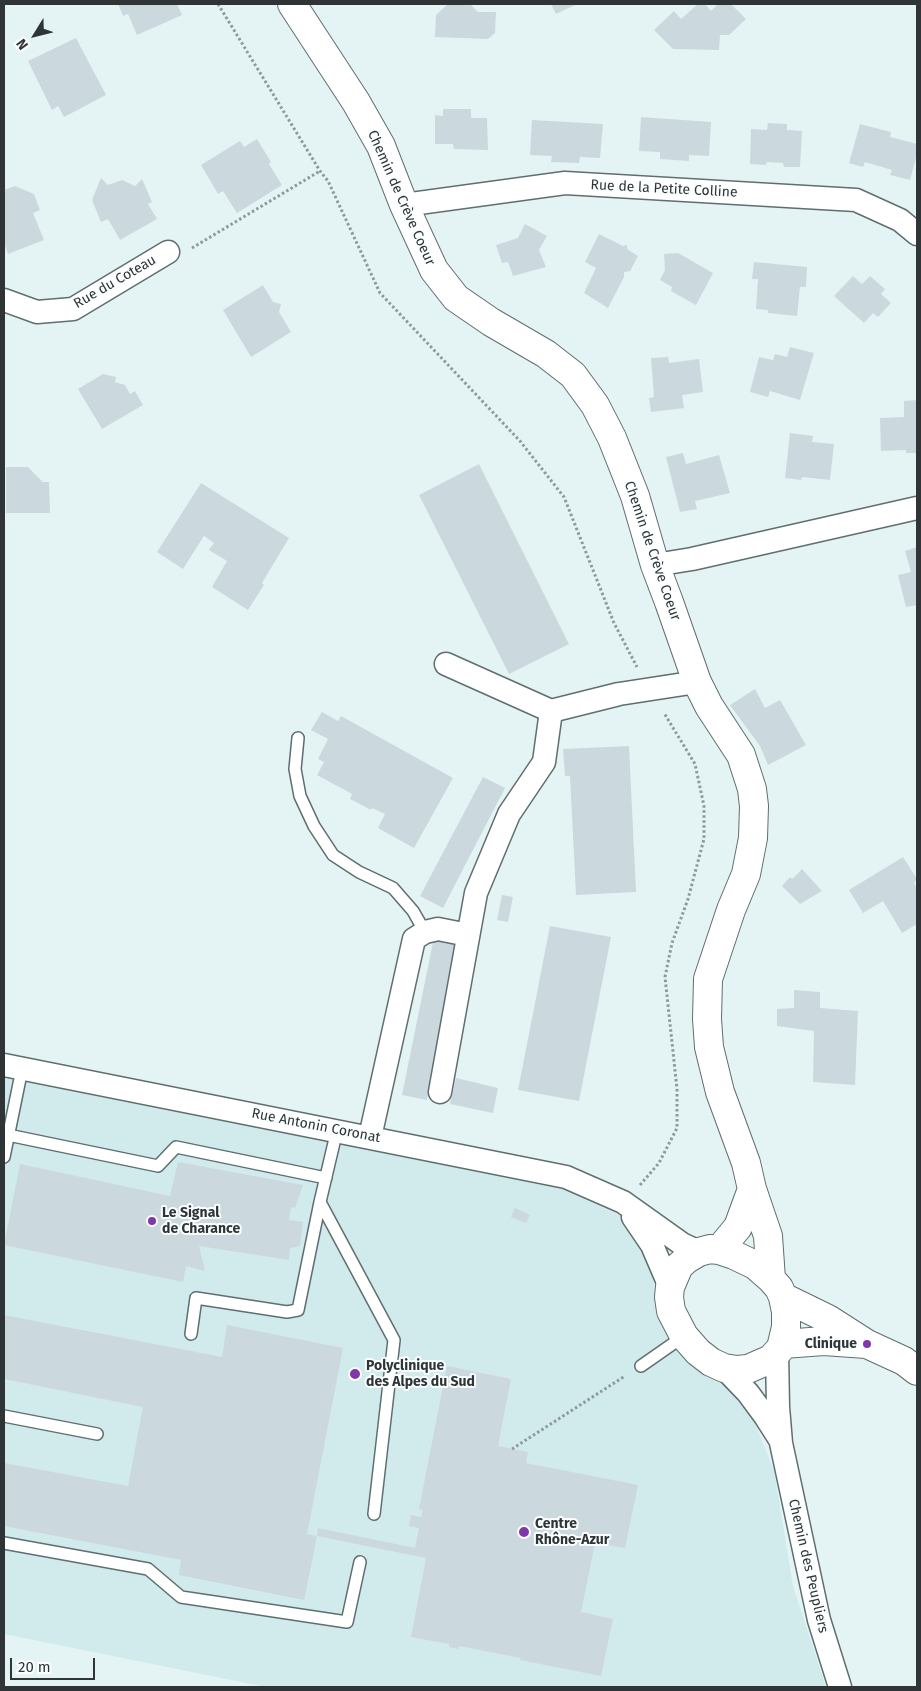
<!DOCTYPE html>
<meta charset="utf-8">
<style>
body{margin:0}
#map{position:relative;width:921px;height:1691px;overflow:hidden;background:#e4f4f5;font-family:"Fira Sans",sans-serif}
canvas{display:block}
.frame{position:absolute;inset:0;border:5px solid #2f3536;pointer-events:none}
.north{position:absolute;left:10px;top:10px;width:50px;height:50px;-webkit-text-stroke:4px #fbfeff;paint-order:stroke;rotate:234deg;font-size:14px;font-weight:700;line-height:20px;text-align:center;color:#2f3536}
.north::after{content:'';display:block;margin:auto;width:18px;height:22px;background:#2f3536;clip-path:polygon(50% 0,100% 100%,50% 72%,0 100%)}
.scale{position:absolute;left:10px;top:1658px;width:85px;height:22px;box-sizing:border-box;border:2px solid #2f3536;border-top:0;padding-left:6px;font-size:15px;line-height:18px;white-space:nowrap;color:#2f3536;-webkit-text-stroke:4px #fbfeff;paint-order:stroke}
</style>
<div id="map">
<canvas width="921" height="1691"></canvas>
<div class="frame"></div>
<div class="north">N</div>
<div class="scale">20 m</div>
</div>
<script>
const ctx = document.querySelector('canvas').getContext('2d');
ctx.lineJoin = 'round';
function fillPath(path, color) {
  ctx.fillStyle = color;
  ctx.fill(path, 'evenodd');
}
function poly(rows) {
  const path = new Path2D();
  for (const r of rows) {
    path.moveTo(r[0], r[1]);
    for (let i = 2; i < r.length; i += 2) path.lineTo(r[i], r[i + 1]);
  }
  return path;
}
function stroke(path, color, width, dash) {
  ctx.strokeStyle = color;
  ctx.lineWidth = width;
  ctx.lineCap = dash ? 'butt' : 'round';
  ctx.setLineDash(dash || []);
  ctx.stroke(path);
}
function drawText(font, color, halo, rows, align = 'center') {
  ctx.font = font + ' "Fira Sans",sans-serif';
  ctx.lineWidth = 4;
  ctx.setLineDash([]);
  ctx.textBaseline = 'middle';
  ctx.strokeStyle = halo;
  ctx.fillStyle = color;
  for (const [text, x, y, turn = 0] of rows) {
    ctx.save();
    ctx.translate(x, y);
    ctx.rotate((+turn || 0) * Math.PI / 180);
    ctx.textAlign = isNaN(turn) ? turn : align;
    if (halo) ctx.strokeText(text, 0, 0);
    ctx.fillText(text, 0, 0);
    ctx.restore();
  }
}
fillPath(poly([
 [4,1078,564,1189,625,1218,650,1267,663,1325,689,1364,724,1385,754,1420,774,1471,793,1586,826,1687,266,1687,4,1634]
]), '#d1eaec');
fillPath(poly([
 [118,4,177,4,182,15,137,35,128,14,123,16],
 [448,4,470,4,478,12,496,12,495,33,488,39,435,37,436,15],
 [551,4,577,4,556,14],
 [698,4,705,4,711,11,718,4,731,4,746,19,729,35,720,35,719,50,673,49,654,30,674,11,681,19],
 [76,38,106,95,64,117,58,106,52,110,28,61],
 [443,109,471,109,471,118,487,118,488,150,454,149,453,144,435,144,435,115,443,116],
 [641,117,711,122,709,156,689,155,689,161,660,159,660,152,639,151],
 [532,120,603,124,600,158,580,157,579,163,551,162,552,156,530,155],
 [768,123,787,124,787,130,802,131,800,167,784,167,783,163,767,162,766,165,750,164,751,129,767,130],
 [860,124,891,132,890,137,917,144,917,154,910,180,890,175,892,170,865,162,863,167,849,163],
 [257,139,271,162,269,164,282,185,237,213,223,191,218,194,201,165,240,141,244,147],
 [101,178,108,185,122,180,135,186,142,179,152,202,148,204,157,219,120,240,108,219,101,222,92,200],
 [15,186,34,194,40,210,33,213,44,240,8,254,4,243,4,190],
 [525,224,547,236,539,250,546,267,513,276,508,262,502,263,496,245,518,238],
 [599,234,623,246,627,245,627,249,638,256,630,271,624,272,624,277,608,308,584,293,596,268,585,262],
 [678,253,713,273,696,305,671,291,672,287,660,280,665,270,664,254],
 [754,262,807,267,806,287,800,287,797,316,768,313,768,310,756,309,758,279,752,279],
 [853,276,862,284,870,276,885,289,881,294,891,303,878,317,873,313,864,323,834,296],
 [263,285,273,302,281,304,279,312,291,332,251,357,223,310],
 [790,347,814,353,800,400,770,391,768,397,750,392,759,357,773,360,775,354,787,357],
 [668,357,669,363,699,359,703,392,682,395,684,408,651,412,649,398,654,397,651,358],
 [103,374,116,377,115,382,125,385,130,394,135,391,143,405,102,429,78,389],
 [917,400,917,453,906,453,906,450,881,451,880,418,904,417,904,401],
 [790,433,813,436,812,442,834,444,830,480,802,477,801,480,785,478],
 [683,453,686,464,719,455,730,493,695,501,697,509,680,512,666,457],
 [479,464,569,644,509,674,419,495],
 [6,467,28,467,43,482,49,482,50,513,6,513],
 [201,483,289,538,262,583,264,585,248,610,212,587,227,561,209,550,214,543,204,536,183,569,157,552],
 [917,547,917,605,906,607,898,575,911,572,905,551],
 [755,689,765,708,780,700,806,745,768,765,760,746,730,705],
 [322,712,338,721,341,716,453,778,414,848,378,828,385,814,372,808,371,810,350,799,352,794,317,775,324,762,318,759,328,739,311,730],
 [629,746,636,892,576,895,570,776,565,776,563,749],
 [483,777,505,788,443,908,420,896],
 [903,857,917,879,914,883,917,889,917,924,902,933,883,901,863,913,849,890],
 [802,869,822,891,800,904,782,886,790,877,792,879],
 [502,895,513,897,508,922,497,920],
 [550,926,611,937,579,1101,518,1090],
 [434,937,458,942,427,1100,402,1095],
 [794,990,820,992,820,1008,858,1011,855,1085,813,1082,814,1031,777,1026,777,1009,794,1008],
 [456,1078,498,1088,493,1113,450,1104],
 [178,1162,303,1185,295,1208,291,1207,289,1220,303,1222,300,1246,290,1248,289,1260,199,1246,205,1271,186,1266,183,1282,4,1245,20,1164,170,1196],
 [515,1208,530,1215,526,1223,511,1217],
 [4,1315,222,1357,227,1325,343,1348,307,1534,317,1536,304,1600,179,1575,181,1560,4,1526,4,1463,128,1486,143,1407,4,1379,5,1363,4,1362],
 [447,1366,511,1379,498,1446,528,1452,526,1463,638,1485,625,1548,595,1543,581,1612,613,1619,601,1676,520,1660,521,1658,459,1646,458,1649,449,1647,449,1644,411,1637,426,1558,317,1536,318,1528,415,1548,419,1528,409,1526,411,1515,421,1517,423,1510,419,1509]
]), '#cbd9df');
const lane = poly([
 [298,738,295,769,300,796,314,826,333,855,359,872,393,888,413,911,425,932],
 [8,1135,158,1166,176,1147,326,1178],
 [4,1157,22,1069],
 [320,1202,394,1340,374,1514],
 [191,1334,196,1298,287,1312,298,1310,320,1202,337,1130],
 [641,1366,684,1336],
 [4,1416,97,1434],
 [4,1543,148,1569,181,1597,347,1622,360,1562]
]);
const street = poly([
 [404,205,565,183,856,200,900,220,917,234],
 [4,300,37,312,73,309,168,252],
 [655,565,692,559,917,508],
 [446,664,551,711,619,694,697,682],
 [4,1065,566,1177,623,1202,682,1244,699,1252],
 [440,1092,476,893,509,814,544,762,551,711],
 [370,1137,414,939,425,932,438,929,468,935],
 [633,1217,652,1245,670,1287],
 [777,1352,778,1407,781,1443,819,1620,840,1687],
 [724,1368,748,1393,765,1416,779,1438]
]);
const secondary = poly([
 [292,4,356,102,381,146,404,205,434,270,456,298,491,322,546,354,573,375,595,405,612,438,635,496,655,565,669,602,697,682,709,706,741,755,752,789,754,806,753,838,746,874,731,910,708,979,707,1019,709,1047,720,1092,746,1163,752,1189,768,1236,771,1279],
 [710,1249,719,1250,734,1255,755,1265,771,1279,779,1288,783,1297,786,1312,786,1327,781,1348,771,1359,748,1369,737,1370,724,1368,711,1362,698,1352,684,1336,671,1311,669,1297,670,1287,679,1266,687,1259,699,1252,710,1249],
 [719,1250,738,1227,752,1189],
 [783,1297,828,1319,867,1344,904,1361,917,1371],
 [783,1344,824,1341,866,1344]
]);
stroke(lane, '#5f6e6f', 14);
stroke(street, '#5f6e6f', 25);
stroke(secondary, '#5f6e6f', 30);
stroke(poly([
 [218,4,320,171,328,181,380,293,520,441,564,497,614,623,637,667],
 [192,248,320,171],
 [640,1185,659,1163,677,1128,677,1089,665,977,672,943,688,899,704,839,704,806,695,764,664,713],
 [512,1449,625,1376]
]), '#8e999a', 3, [2.5, 2.5]);
stroke(lane, '#fff', 11);
stroke(street, '#fff', 22);
stroke(secondary, '#fff', 28);
for (const [x, y, r, color] of [
 [152,1221,5,"#7f37aa"],
 [867,1344,5,"#7f37aa"],
 [355,1374,6,"#7f37aa"],
 [524,1532,6,"#7f37aa"]
]) {
  const dot = new Path2D();
  dot.arc(x, y, r, 0, 2 * Math.PI);
  ctx.fillStyle = color;
  ctx.fill(dot);
  stroke(dot, '#fbfeff', 2);
}
drawText('14px', '#2f3536', '#fbfeff', [
 ["Rue de la Petite Colline",664,189,3],
 ["Chemin de Crève Coeur",401,198,66],
 ["Rue du Coteau",115,282,-30],
 ["Chemin de Crève Coeur",652,551,71],
 ["Rue Antonin Coronat",316,1126,11],
 ["Chemin des Peupliers",808,1566,77]
]);
drawText('bold 14px', '#2f3536', '#fbfeff', [
 ["Le Signal",162,1213],
 ["de Charance",162,1229],
 ["Clinique",857,1344,"right"],
 ["Polyclinique",366,1366],
 ["des Alpes du Sud",366,1382],
 ["Centre",535,1524],
 ["Rhône-Azur",535,1540]
], 'left');
</script>
